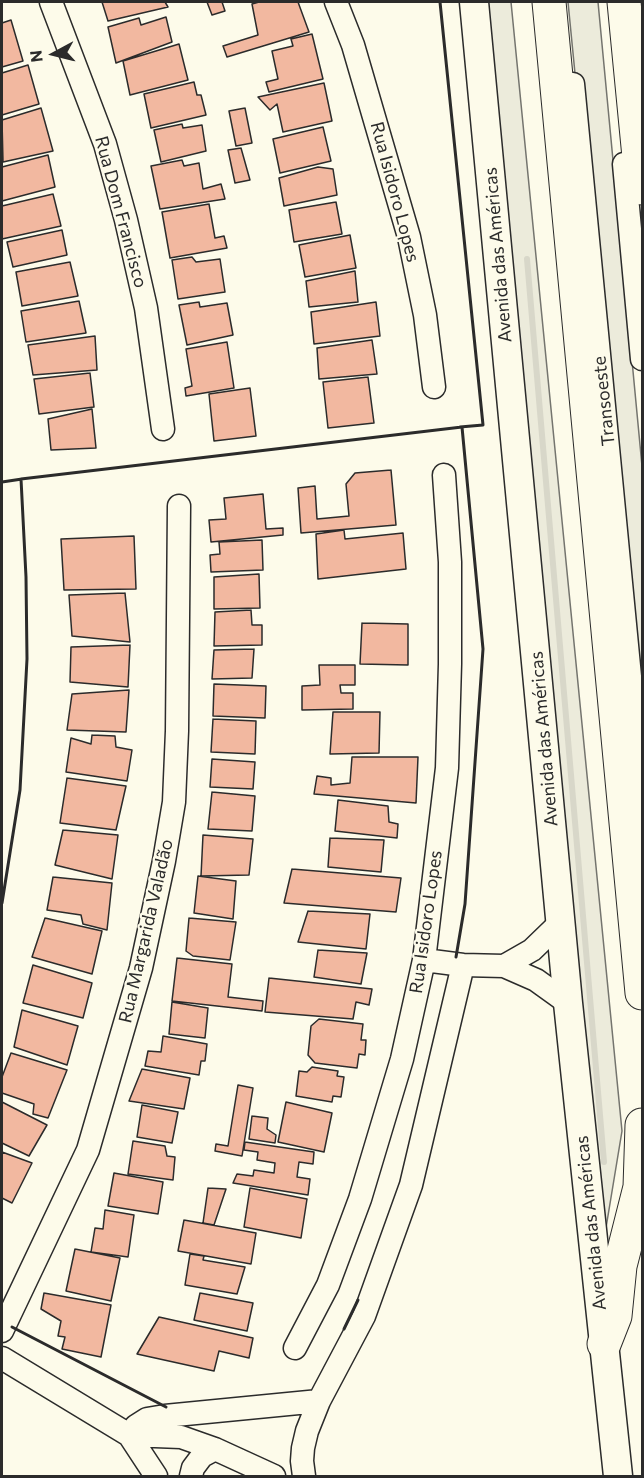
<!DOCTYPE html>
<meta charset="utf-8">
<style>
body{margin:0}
#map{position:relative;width:644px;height:1478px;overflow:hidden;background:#fdfbea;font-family:Commissioner,sans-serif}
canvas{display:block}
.frame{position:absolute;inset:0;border:3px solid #2b2b2b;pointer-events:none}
.north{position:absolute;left:24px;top:24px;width:60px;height:60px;-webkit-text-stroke:4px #fdfbea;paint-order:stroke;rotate:263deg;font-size:16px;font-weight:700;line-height:24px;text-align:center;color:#2b2b2b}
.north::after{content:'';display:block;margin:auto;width:21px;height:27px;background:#2b2b2b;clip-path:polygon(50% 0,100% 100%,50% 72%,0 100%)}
</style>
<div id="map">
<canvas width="644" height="1478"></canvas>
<div class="frame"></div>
<div class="north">N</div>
</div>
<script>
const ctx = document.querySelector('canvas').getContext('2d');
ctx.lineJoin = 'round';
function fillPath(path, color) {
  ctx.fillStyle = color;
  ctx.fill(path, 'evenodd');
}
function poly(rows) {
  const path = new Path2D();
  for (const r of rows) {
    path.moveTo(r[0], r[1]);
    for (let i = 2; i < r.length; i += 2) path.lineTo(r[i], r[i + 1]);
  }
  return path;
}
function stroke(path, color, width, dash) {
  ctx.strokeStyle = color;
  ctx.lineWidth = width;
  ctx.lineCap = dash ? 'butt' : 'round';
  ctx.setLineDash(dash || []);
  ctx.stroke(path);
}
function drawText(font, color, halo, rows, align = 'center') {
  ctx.font = font + ' Commissioner,sans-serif';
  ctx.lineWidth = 4.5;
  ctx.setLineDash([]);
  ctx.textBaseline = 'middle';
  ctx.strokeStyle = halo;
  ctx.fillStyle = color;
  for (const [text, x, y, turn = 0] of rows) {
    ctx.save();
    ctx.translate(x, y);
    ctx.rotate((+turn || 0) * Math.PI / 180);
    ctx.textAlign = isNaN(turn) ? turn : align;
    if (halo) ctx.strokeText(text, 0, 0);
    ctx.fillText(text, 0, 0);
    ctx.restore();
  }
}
const green = poly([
 [482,2,511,2,622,1131,601,1258,482,2],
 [568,2,598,2,642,466,642,758,568,2]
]);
fillPath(green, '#ecebdb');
stroke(green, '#74746e', 1.5);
stroke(poly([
 [527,259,604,1162]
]), '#d8d7c9', 6);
const building = poly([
 [102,2,165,2,168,7,108,21,102,2],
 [207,2,222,2,225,11,212,15,207,2],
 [259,2,298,2,309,32,227,57,223,46,258,35,252,4,259,2],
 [166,17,172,42,116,63,108,27,139,18,141,25,166,17],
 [11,20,23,61,2,67,2,23,11,20],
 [312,34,323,79,269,92,266,82,278,79,272,51,293,46,291,39,312,34],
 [179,44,188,80,130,95,123,61,179,44],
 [28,65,39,104,2,115,2,73,28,65],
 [194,82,197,95,201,95,206,115,151,128,144,94,194,82],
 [324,83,332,121,283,132,277,104,270,110,258,97,324,83],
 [41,108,53,151,3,162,2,120,41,108],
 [245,108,252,143,236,146,229,111,245,108],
 [182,124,183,128,202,125,206,151,161,162,154,130,182,124],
 [323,127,331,161,280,173,273,139,323,127],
 [241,148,250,180,235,183,228,150,241,148],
 [48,155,55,187,2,201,2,167,48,155],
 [182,160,184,166,199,163,203,189,221,184,225,199,160,209,151,166,182,160],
 [318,167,333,169,337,195,284,206,279,178,318,167],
 [53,194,61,226,2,239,2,206,53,194],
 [336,202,342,234,294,242,289,210,336,202],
 [209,204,215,238,224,236,227,248,170,258,162,212,209,204],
 [62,230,67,255,13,267,7,242,62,230],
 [350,235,356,268,305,277,299,245,350,235],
 [192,257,196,262,220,259,225,292,178,299,172,260,192,257],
 [70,262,78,296,22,306,16,272,70,262],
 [355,271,358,302,309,307,306,281,355,271],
 [79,301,86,333,26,342,21,311,79,301],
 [199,302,200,307,227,303,233,335,187,345,179,305,199,302],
 [376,302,380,336,314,344,311,312,376,302],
 [95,336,97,370,33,375,28,345,95,336],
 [372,340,377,374,319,379,317,348,372,340],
 [227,342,234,388,186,396,185,388,192,386,186,349,227,342],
 [90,373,94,407,39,414,34,379,90,373],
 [368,377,374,423,328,428,323,382,368,377],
 [250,388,256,436,214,441,209,394,250,388],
 [92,409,96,448,51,450,48,419,92,409],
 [391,470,396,525,301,533,298,488,315,486,317,519,349,516,346,484,355,473,391,470],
 [263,494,266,529,283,528,283,535,211,542,209,520,226,519,224,498,263,494],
 [344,530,345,539,403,533,406,569,318,579,316,534,344,530],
 [134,536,136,589,64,590,61,539,134,536],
 [262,540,263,570,211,572,210,555,220,554,219,542,262,540],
 [259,574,260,608,214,609,214,577,259,574],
 [125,593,130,642,72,636,69,595,125,593],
 [251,610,252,625,262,625,262,645,214,646,215,612,251,610],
 [362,623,408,624,408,665,360,664,362,623],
 [130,645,128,687,70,682,71,647,130,645],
 [254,649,252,678,212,679,214,650,254,649],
 [319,665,355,665,355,685,340,685,341,693,353,693,353,709,302,710,302,686,320,685,319,665],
 [214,684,266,686,265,718,213,716,214,684],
 [129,690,126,732,67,730,72,694,129,690],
 [333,712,380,712,379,753,330,754,333,712],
 [213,719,256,721,255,754,211,752,213,719],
 [92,735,115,736,116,747,132,750,127,781,66,772,71,738,91,744,92,735],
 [352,757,418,757,416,803,314,794,317,776,331,778,331,785,350,783,352,757],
 [212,759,255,762,253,789,210,787,212,759],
 [67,778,126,786,116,830,60,823,67,778],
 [212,792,255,796,252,831,208,829,212,792],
 [338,800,388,806,389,822,398,824,397,838,335,831,338,800],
 [63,830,118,835,112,879,55,865,63,830],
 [203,835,253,839,249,875,201,876,203,835],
 [330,838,384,840,381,872,328,867,330,838],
 [292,869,401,878,396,912,284,903,292,869],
 [198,876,236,881,233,919,194,913,198,876],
 [53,877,112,883,107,930,83,924,81,915,47,910,53,877],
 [308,911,370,914,366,949,298,942,308,911],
 [45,918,102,931,92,974,32,957,45,918],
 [189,918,236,922,230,960,193,956,186,951,189,918],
 [318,950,367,953,361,984,314,977,318,950],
 [177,958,232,964,228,997,263,1001,262,1011,172,1001,177,958],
 [33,965,92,983,83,1018,23,1003,33,965],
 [269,978,372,989,369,1005,356,1002,353,1019,265,1012,269,978],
 [172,1002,208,1008,205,1038,169,1034,172,1002],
 [22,1010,78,1026,67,1065,14,1047,22,1010],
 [319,1019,363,1024,361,1040,366,1040,365,1055,359,1054,357,1068,315,1063,308,1055,311,1026,319,1019],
 [163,1036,207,1044,205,1061,201,1061,199,1075,145,1066,148,1051,161,1052,163,1036],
 [11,1053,67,1070,48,1118,33,1114,34,1104,2,1093,2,1077,11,1053],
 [312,1067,338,1071,337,1076,344,1077,341,1097,333,1096,332,1102,296,1096,299,1071,307,1072,312,1067],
 [142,1069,190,1078,184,1109,129,1101,142,1069],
 [238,1085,253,1088,242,1156,215,1151,216,1144,228,1146,238,1085],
 [2,1102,47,1125,29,1156,2,1143,2,1102],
 [286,1102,332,1113,324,1152,278,1142,286,1102],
 [142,1105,178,1112,172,1143,137,1137,142,1105],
 [252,1116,268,1118,267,1129,276,1135,275,1143,249,1139,252,1116],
 [133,1141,165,1146,167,1156,175,1157,173,1180,128,1174,133,1141],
 [245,1142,314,1152,313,1164,299,1162,297,1177,310,1179,308,1195,233,1183,237,1174,253,1176,254,1170,274,1173,275,1163,257,1160,258,1152,244,1150,245,1142],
 [2,1152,32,1163,12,1203,2,1198,2,1152],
 [114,1173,163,1182,158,1214,108,1206,114,1173],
 [208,1188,226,1189,214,1225,203,1223,208,1188],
 [250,1188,307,1199,301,1238,244,1227,250,1188],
 [105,1210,134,1215,128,1257,91,1252,95,1228,103,1229,105,1210],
 [184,1220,256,1233,251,1264,178,1251,184,1220],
 [75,1249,120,1258,111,1301,66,1291,75,1249],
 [190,1254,204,1256,203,1260,245,1267,237,1294,185,1285,190,1254],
 [44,1293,111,1305,101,1357,62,1349,65,1337,58,1336,61,1321,41,1309,44,1293],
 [200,1293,253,1303,247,1331,194,1320,200,1293],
 [159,1317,253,1338,249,1358,219,1351,214,1371,137,1354,159,1317]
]);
fillPath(building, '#f2b8a0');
stroke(building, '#2b2b2b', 1.5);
const minor = poly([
 [51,2,105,144,126,220,146,308,163,429],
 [336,2,353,45,409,237,425,315,434,387],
 [573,84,642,801],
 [624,164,642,359],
 [424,960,463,965,504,966,536,980,568,1003],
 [504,966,532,950,561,922],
 [2,1331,88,1150,141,968,164,861,174,802,177,731,179,506],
 [295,1348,328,1285,360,1199,402,1059,424,960,447,768,450,664,450,562,444,475],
 [2,1358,129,1435,156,1476],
 [129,1435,136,1426,147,1419,165,1416,319,1401],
 [129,1435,181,1437,215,1449,274,1476],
 [191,1476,193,1468,202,1456,215,1449],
 [304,1476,302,1461,303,1448,307,1431,319,1401,364,1316,411,1185,463,965]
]);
const major = poly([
 [474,2,568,1003,618,1476]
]);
const highway = poly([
 [549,2,642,993],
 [624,2,642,188],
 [604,1344,615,1316,620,1266,640,1187,642,1125]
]);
stroke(minor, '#2b2b2b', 25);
stroke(major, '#2b2b2b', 31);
stroke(highway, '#2b2b2b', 35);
stroke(minor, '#fdfbea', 22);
stroke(major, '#fdfbea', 28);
stroke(highway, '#fdfbea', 33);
stroke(poly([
 [440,2,483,425,460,427],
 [2,482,22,479],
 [2,903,20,790,27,659,26,577,21,479,462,427,483,649,465,904,456,957],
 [12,1327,166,1407],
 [344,1329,358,1300]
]), '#2b2b2b', 3);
drawText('18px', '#2b2b2b', '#fdfbea', [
 ["Rua Isidoro Lopes",395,192,75],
 ["Rua Dom Francisco",121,212,75],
 ["Avenida das Américas",498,255,-95],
 ["Transoeste",604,401,-96],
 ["Avenida das Américas",544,739,-95],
 ["Rua Isidoro Lopes",426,922,-82],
 ["Rua Margarida Valadão",146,931,-77],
 ["Avenida das Américas",591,1223,-96]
]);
</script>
